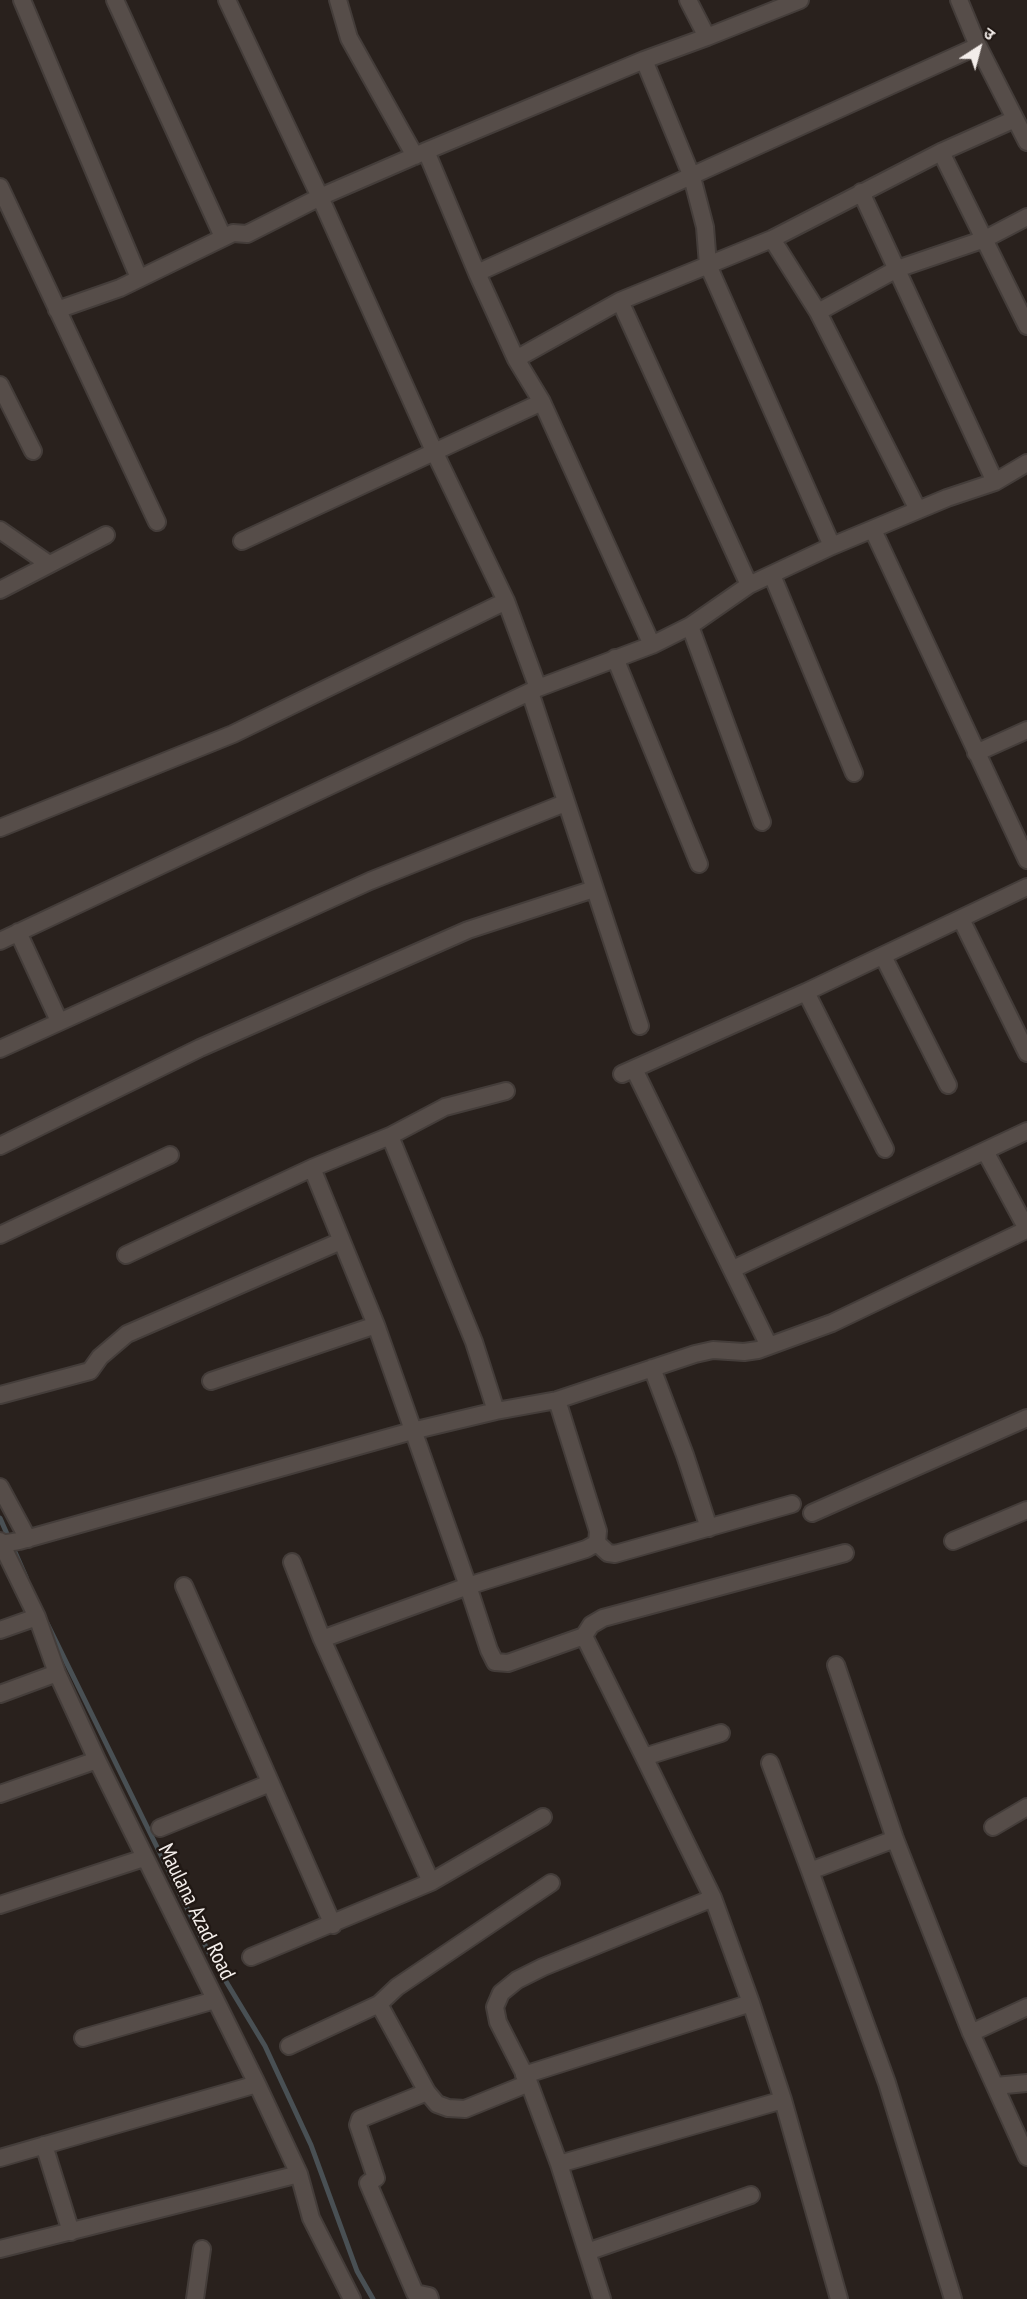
<!DOCTYPE html>
<meta charset="utf-8">
<style>
body{margin:0}
#map{position:relative;width:1027px;height:2299px;overflow:hidden;background:#29211d;font-family:"PT Sans Narrow","Noto Sans Devanagari",sans-serif}
canvas{display:block}
.north{position:absolute;left:949px;top:18px;width:60px;height:60px;-webkit-text-stroke:4px #201814;paint-order:stroke;rotate:36deg;font-size:16px;font-weight:700;line-height:24px;text-align:center;color:#f3edea}
.north::after{content:'';display:block;margin:auto;width:21px;height:27px;background:#f3edea;clip-path:polygon(50% 0,100% 100%,50% 72%,0 100%)}
</style>
<div id="map">
<canvas width="1027" height="2299"></canvas>
<div class="north">उ</div>
</div>
<script>
const ctx = document.querySelector('canvas').getContext('2d');
ctx.lineJoin = 'round';
function poly(rows) {
  const path = new Path2D();
  for (const r of rows) {
    path.moveTo(r[0], r[1]);
    for (let i = 2; i < r.length; i += 2) path.lineTo(r[i], r[i + 1]);
  }
  return path;
}
function stroke(path, color, width, dash) {
  ctx.strokeStyle = color;
  ctx.lineWidth = width;
  ctx.lineCap = dash ? 'butt' : 'round';
  ctx.setLineDash(dash || []);
  ctx.stroke(path);
}
function drawText(font, color, halo, rows, align = 'center') {
  ctx.font = font + ' "PT Sans Narrow",sans-serif';
  ctx.lineWidth = 5;
  ctx.setLineDash([]);
  ctx.textBaseline = 'middle';
  ctx.strokeStyle = halo;
  ctx.fillStyle = color;
  for (const [text, x, y, turn = 0] of rows) {
    ctx.save();
    ctx.translate(x, y);
    ctx.rotate((+turn || 0) * Math.PI / 180);
    ctx.textAlign = isNaN(turn) ? turn : align;
    if (halo) ctx.strokeText(text, 0, 0);
    ctx.fillText(text, 0, 0);
    ctx.restore();
  }
}
stroke(poly([
 [0,1518,26,1577],
 [47,1623,210,1955,265,2046,311,2145,357,2271,373,2299]
]), '#495054', 5);
const minor = poly([
 [22,0,139,278],
 [115,0,223,237],
 [227,0,320,197,434,451,506,601,538,688],
 [338,0,349,38,415,156],
 [959,0,978,46,1027,142],
 [707,37,800,0],
 [644,60,692,177,705,227,708,265,832,546],
 [426,151,477,273,516,359,542,402,652,645],
 [941,152,1027,326],
 [0,187,157,522],
 [861,192,995,482],
 [772,239,818,312,918,510],
 [477,273,978,46],
 [620,301,749,585],
 [57,310,120,288,233,233,247,234,320,197,426,151,644,60,707,37,688,0],
 [818,312,897,269,985,239,1027,217],
 [516,359,620,301,772,239,941,152,1015,119],
 [0,385,33,451],
 [0,530,49,564],
 [873,530,1027,860],
 [242,541,542,402],
 [772,575,854,773],
 [0,590,106,535],
 [690,626,762,822],
 [615,658,699,864],
 [530,692,640,1026],
 [976,753,1027,730],
 [0,828,233,734,506,601],
 [961,919,1027,1053],
 [18,932,59,1021],
 [0,941,538,688,652,645,690,626,749,585,832,546,947,498,995,482,1027,463],
 [883,956,948,1085],
 [806,992,885,1149],
 [0,1049,370,881,565,803],
 [634,1069,769,1346],
 [622,1074,806,992,1027,887],
 [390,1136,445,1107,506,1091],
 [0,1146,200,1048,468,930,594,889],
 [985,1151,1027,1229],
 [312,1168,390,1136,474,1342,496,1411],
 [0,1235,170,1155],
 [126,1255,312,1168,376,1325,468,1586,489,1650,495,1662,508,1663,584,1636,591,1625,603,1618,845,1553],
 [733,1269,1027,1131],
 [652,1368,685,1455,709,1528],
 [211,1381,376,1325],
 [0,1395,90,1371,100,1357,127,1334,341,1241],
 [0,1487,28,1539],
 [812,1513,1027,1418],
 [0,1541,37,1617,57,1673,97,1760,257,2084,299,2174,311,2218,352,2299],
 [953,1541,1027,1510],
 [597,1543,608,1553,615,1554,792,1504],
 [1,1544,19,1541,412,1431,496,1411,557,1400,695,1354,713,1350,744,1352,758,1350,832,1323,1026,1230],
 [292,1562,322,1639,431,1882],
 [184,1586,333,1925],
 [0,1630,37,1617],
 [584,1636,644,1757],
 [322,1639,468,1586,586,1549,597,1543,598,1531,557,1400],
 [836,1665,895,1839,971,2033,1027,2157],
 [0,1694,57,1673],
 [770,1763,810,1871],
 [0,1794,97,1760],
 [993,1827,1027,1807],
 [160,1828,270,1783],
 [895,1839,810,1871,887,2083,953,2299],
 [713,1898,644,1757,721,1733],
 [0,1905,144,1858],
 [251,1957,431,1882,543,1817],
 [379,2004,427,2092,437,2104,448,2108,465,2109,529,2083],
 [971,2033,1027,2007],
 [83,2038,215,2000],
 [289,2046,379,2004,397,1987,551,1883],
 [524,2075,751,2003],
 [995,2086,1027,2083],
 [427,2092,360,2119,358,2125,376,2178,368,2183,415,2293,429,2296,430,2299],
 [44,2145,71,2232],
 [0,2158,257,2084],
 [559,2164,783,2100],
 [0,2249,299,2174],
 [587,2252,751,2195],
 [195,2299,202,2249],
 [602,2299,559,2164,529,2083,498,2022,495,2007,501,1993,517,1980,543,1967,713,1898,751,2003,783,2100,839,2299]
]);
stroke(minor, '#443d3a', 20);
stroke(minor, '#564d49', 16);
drawText('22px', '#f3edea', '#201814', [
 ["Maulana Azad Road",196,1912,64]
]);
</script>
